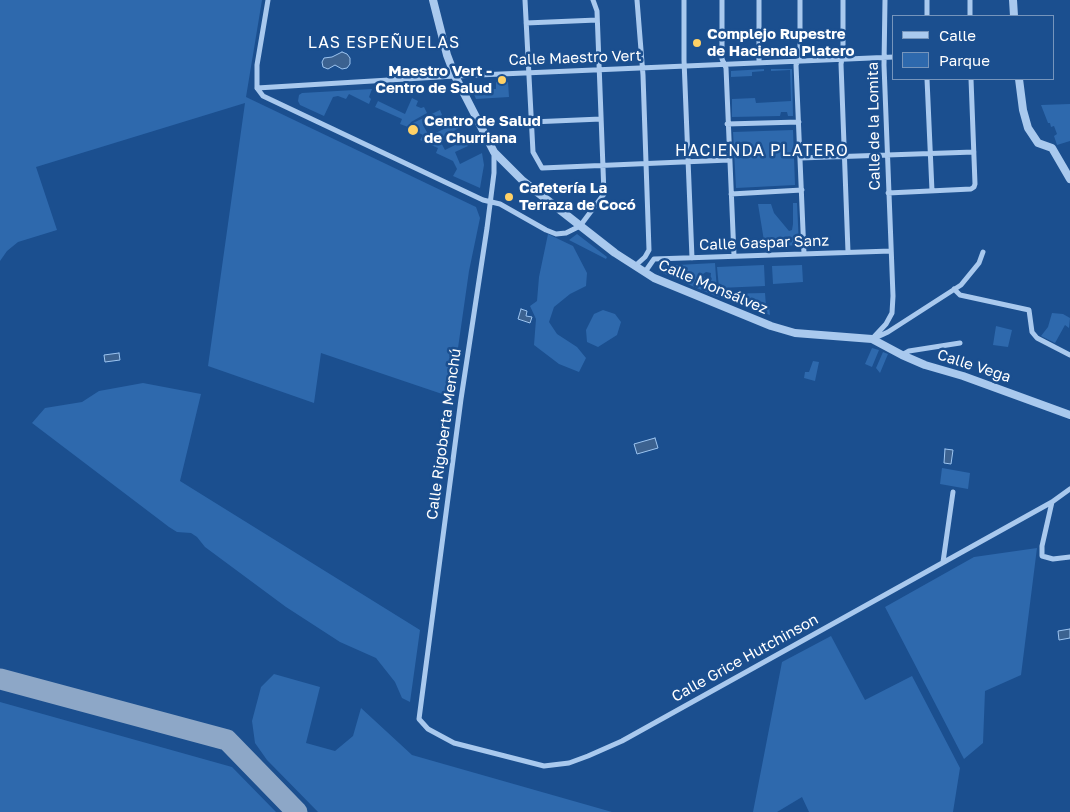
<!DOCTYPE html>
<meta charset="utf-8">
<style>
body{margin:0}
#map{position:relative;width:1070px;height:812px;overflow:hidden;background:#1b4f8f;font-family:"Golos Text",sans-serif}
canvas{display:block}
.legend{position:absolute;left:892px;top:15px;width:162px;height:65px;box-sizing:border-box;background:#1b4f8f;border:1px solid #7695bc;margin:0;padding:6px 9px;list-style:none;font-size:15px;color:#fff}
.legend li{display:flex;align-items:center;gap:10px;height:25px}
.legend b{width:25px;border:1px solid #7695bc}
</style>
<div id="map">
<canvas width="1070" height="812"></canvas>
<ul class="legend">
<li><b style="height:6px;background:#a9c9ee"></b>Calle</li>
<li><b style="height:14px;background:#2e69ad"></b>Parque</li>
</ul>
</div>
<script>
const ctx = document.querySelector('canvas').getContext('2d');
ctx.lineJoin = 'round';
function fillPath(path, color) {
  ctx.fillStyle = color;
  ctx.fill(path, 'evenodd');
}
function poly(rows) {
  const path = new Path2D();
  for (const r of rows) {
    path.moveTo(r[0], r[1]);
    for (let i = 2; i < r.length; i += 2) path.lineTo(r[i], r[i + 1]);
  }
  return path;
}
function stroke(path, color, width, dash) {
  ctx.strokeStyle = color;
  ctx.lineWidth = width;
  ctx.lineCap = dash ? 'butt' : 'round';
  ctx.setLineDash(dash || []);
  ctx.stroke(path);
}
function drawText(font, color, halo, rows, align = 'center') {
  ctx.font = font + ' "Golos Text",sans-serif';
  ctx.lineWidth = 5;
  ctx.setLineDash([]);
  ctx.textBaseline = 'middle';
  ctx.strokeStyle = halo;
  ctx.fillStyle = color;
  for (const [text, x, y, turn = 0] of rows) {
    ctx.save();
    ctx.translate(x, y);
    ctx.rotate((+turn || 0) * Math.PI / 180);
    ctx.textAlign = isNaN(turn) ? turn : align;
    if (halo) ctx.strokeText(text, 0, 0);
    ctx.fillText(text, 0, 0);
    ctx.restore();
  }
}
fillPath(poly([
 [0,0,262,0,246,97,476,207,480,218,469,271,451,397,321,353,314,403,208,366,245,103,36,167,57,230,18,242,7,251,0,261],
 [764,69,764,71,752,72,752,76,731,77,731,71],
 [771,69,792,69,793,116,788,116,787,112,781,112,780,116,732,117,732,99,755,98,756,103,791,101,790,70,771,71],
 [496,82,508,82,509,97,476,99,472,90,474,85,487,83,488,89,496,89],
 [372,89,369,97,371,99,369,104,349,94,346,99,338,96,333,97,324,116,300,105,298,101,299,95,302,93],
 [412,98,418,101,416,106,421,108,424,107,427,113,411,122,408,127,400,124,402,119,375,107,378,101,405,114],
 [1070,104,1070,141,1057,145,1054,136,1057,134,1054,126,1051,127,1050,123,1048,123,1041,105],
 [440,110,442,115,423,125,429,136,457,123,459,128,439,139,445,150,465,140,468,146,455,152,460,164,482,153,484,165,480,188,453,176,457,169,453,161,436,153,438,148,420,140,423,135,411,129,413,123],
 [793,130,795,185,736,188,733,132],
 [793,203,797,203,799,245,765,247,758,204,771,204,774,213,789,231,792,230,793,224],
 [548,234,573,246,587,273,586,286,570,294,554,307,549,322,557,334,577,347,586,358,579,372,559,364,534,345,536,319,530,306,537,301,539,277],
 [577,234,607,257,606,259,569,240],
 [715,263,717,291,714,290,710,282,711,273,706,272,703,274,710,290,716,294,765,293,766,306,769,306,770,315,715,296,658,271,658,266],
 [764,265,765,286,719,288,717,267],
 [802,265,803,282,773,284,772,266],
 [603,310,615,314,621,322,617,335,598,347,587,342,586,330,594,314],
 [1052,313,1063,314,1070,318,1069,328,1065,325,1055,343,1041,336,1048,327],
 [996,326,1012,330,1008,347,993,345],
 [872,348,879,350,872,367,865,364],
 [883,352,888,354,880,373,876,368],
 [813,361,819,362,815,381,804,378,805,372,809,372],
 [143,383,201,394,180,481,420,630,410,702,402,698,395,682,376,658,340,642,286,607,205,547,197,537,191,533,177,532,169,527,32,423,45,408,82,402,99,391],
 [942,468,970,473,968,489,940,484],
 [1037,548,1021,675,985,691,983,743,964,759,885,607,974,557],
 [831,636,865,700,912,676,960,768,953,812,809,812,802,797,777,812,753,812,782,662],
 [274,674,320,687,306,743,335,751,353,736,361,708,412,755,612,812,318,812,267,760,255,743,252,721,261,687],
 [0,702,232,767,276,812,0,812]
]), '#2e69ad');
const water = poly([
 [342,52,347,54,350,58,350,64,347,68,342,69,335,65,328,69,323,67,322,62,324,58,332,57,342,52],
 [521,309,527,311,526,316,532,317,530,323,518,319,521,309],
 [119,353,120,360,105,362,104,355,119,353],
 [655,438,658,448,637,454,634,444,655,438],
 [945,449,953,450,951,464,944,463,945,449],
 [1070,629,1070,638,1059,640,1058,631,1070,629]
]);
fillPath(water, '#3c6290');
stroke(water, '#9cc4f0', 1);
stroke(poly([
 [0,679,227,740,297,812]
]), '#8da7c7', 21);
stroke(poly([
 [525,0,533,152,542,168,729,160],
 [684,0,684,60,692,258],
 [722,0,722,59,726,68,734,256],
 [800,0,800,57,796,65,804,254],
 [843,0,843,54,841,64,848,252],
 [970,0,970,16],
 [927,16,927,0],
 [526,23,597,20],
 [759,63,759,0],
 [927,79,932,191],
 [257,88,455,76,894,57],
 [257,88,263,96,483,200,500,204,546,230,556,234,566,233,580,226,604,194,597,11,593,0],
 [257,88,257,65,268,0],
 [531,122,601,119],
 [727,124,799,122],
 [494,152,494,173,487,228,461,399,419,719,428,729,454,743,544,766,569,763,588,756,622,741,1052,502,1070,489],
 [800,158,974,152],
 [888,193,971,189,974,187,975,184,971,79],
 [731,194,802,190],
 [635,266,645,257,649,250,643,75,637,0],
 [645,272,654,259,891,251],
 [954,289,960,295,1029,310,1032,332,1037,338,1070,355],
 [875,338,888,332,961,285,979,263,983,252],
 [872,339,886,324,892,313,893,296,884,65,885,0],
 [902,355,909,351,960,343],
 [1052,502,1042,546,1042,556,1053,559,1070,557],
 [943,562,953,492]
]), '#a9c9ee', 5);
stroke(poly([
 [433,0,447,55,455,76,494,152,523,181,615,253,654,278,771,326,795,333,872,339,902,355,925,365,963,376,1070,415],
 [1013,0,1014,16],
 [1019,79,1023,110,1028,128,1038,143,1052,148,1070,179]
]), '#a9c9ee', 8);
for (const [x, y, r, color] of [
 [697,43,5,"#ffd166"],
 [502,80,5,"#ffd166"],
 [413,130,6,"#ffd166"],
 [509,197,5,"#ffd166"]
]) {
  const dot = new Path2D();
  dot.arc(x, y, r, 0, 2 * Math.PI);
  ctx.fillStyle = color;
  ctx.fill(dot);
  stroke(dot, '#1b4f8f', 2);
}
drawText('bold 15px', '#fff', '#1b4f8f', [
 ["Complejo Rupestre",707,34],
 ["de Hacienda Platero",707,51],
 ["Maestro Vert -",492,71,"right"],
 ["Centro de Salud",492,88,"right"],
 ["Centro de Salud",424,121],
 ["de Churriana",424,138],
 ["Cafetería La",519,188],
 ["Terraza de Cocó",519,205]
], 'left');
drawText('15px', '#fff', '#1b4f8f', [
 ["Calle Maestro Vert",575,58,-2],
 ["Calle de la Lomita",874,126,-91],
 ["Calle Gaspar Sanz",764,243,-2],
 ["Calle Monsálvez",713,287,23],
 ["Calle Vega",974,366,18],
 ["Calle Rigoberta Menchú",444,434,-82],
 ["Calle Grice Hutchinson",745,658,-29]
]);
ctx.letterSpacing = '1px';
drawText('16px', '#fff', '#1b4f8f', [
 ["LAS ESPEÑUELAS",384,43],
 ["HACIENDA PLATERO",762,151]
]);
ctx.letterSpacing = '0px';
</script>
